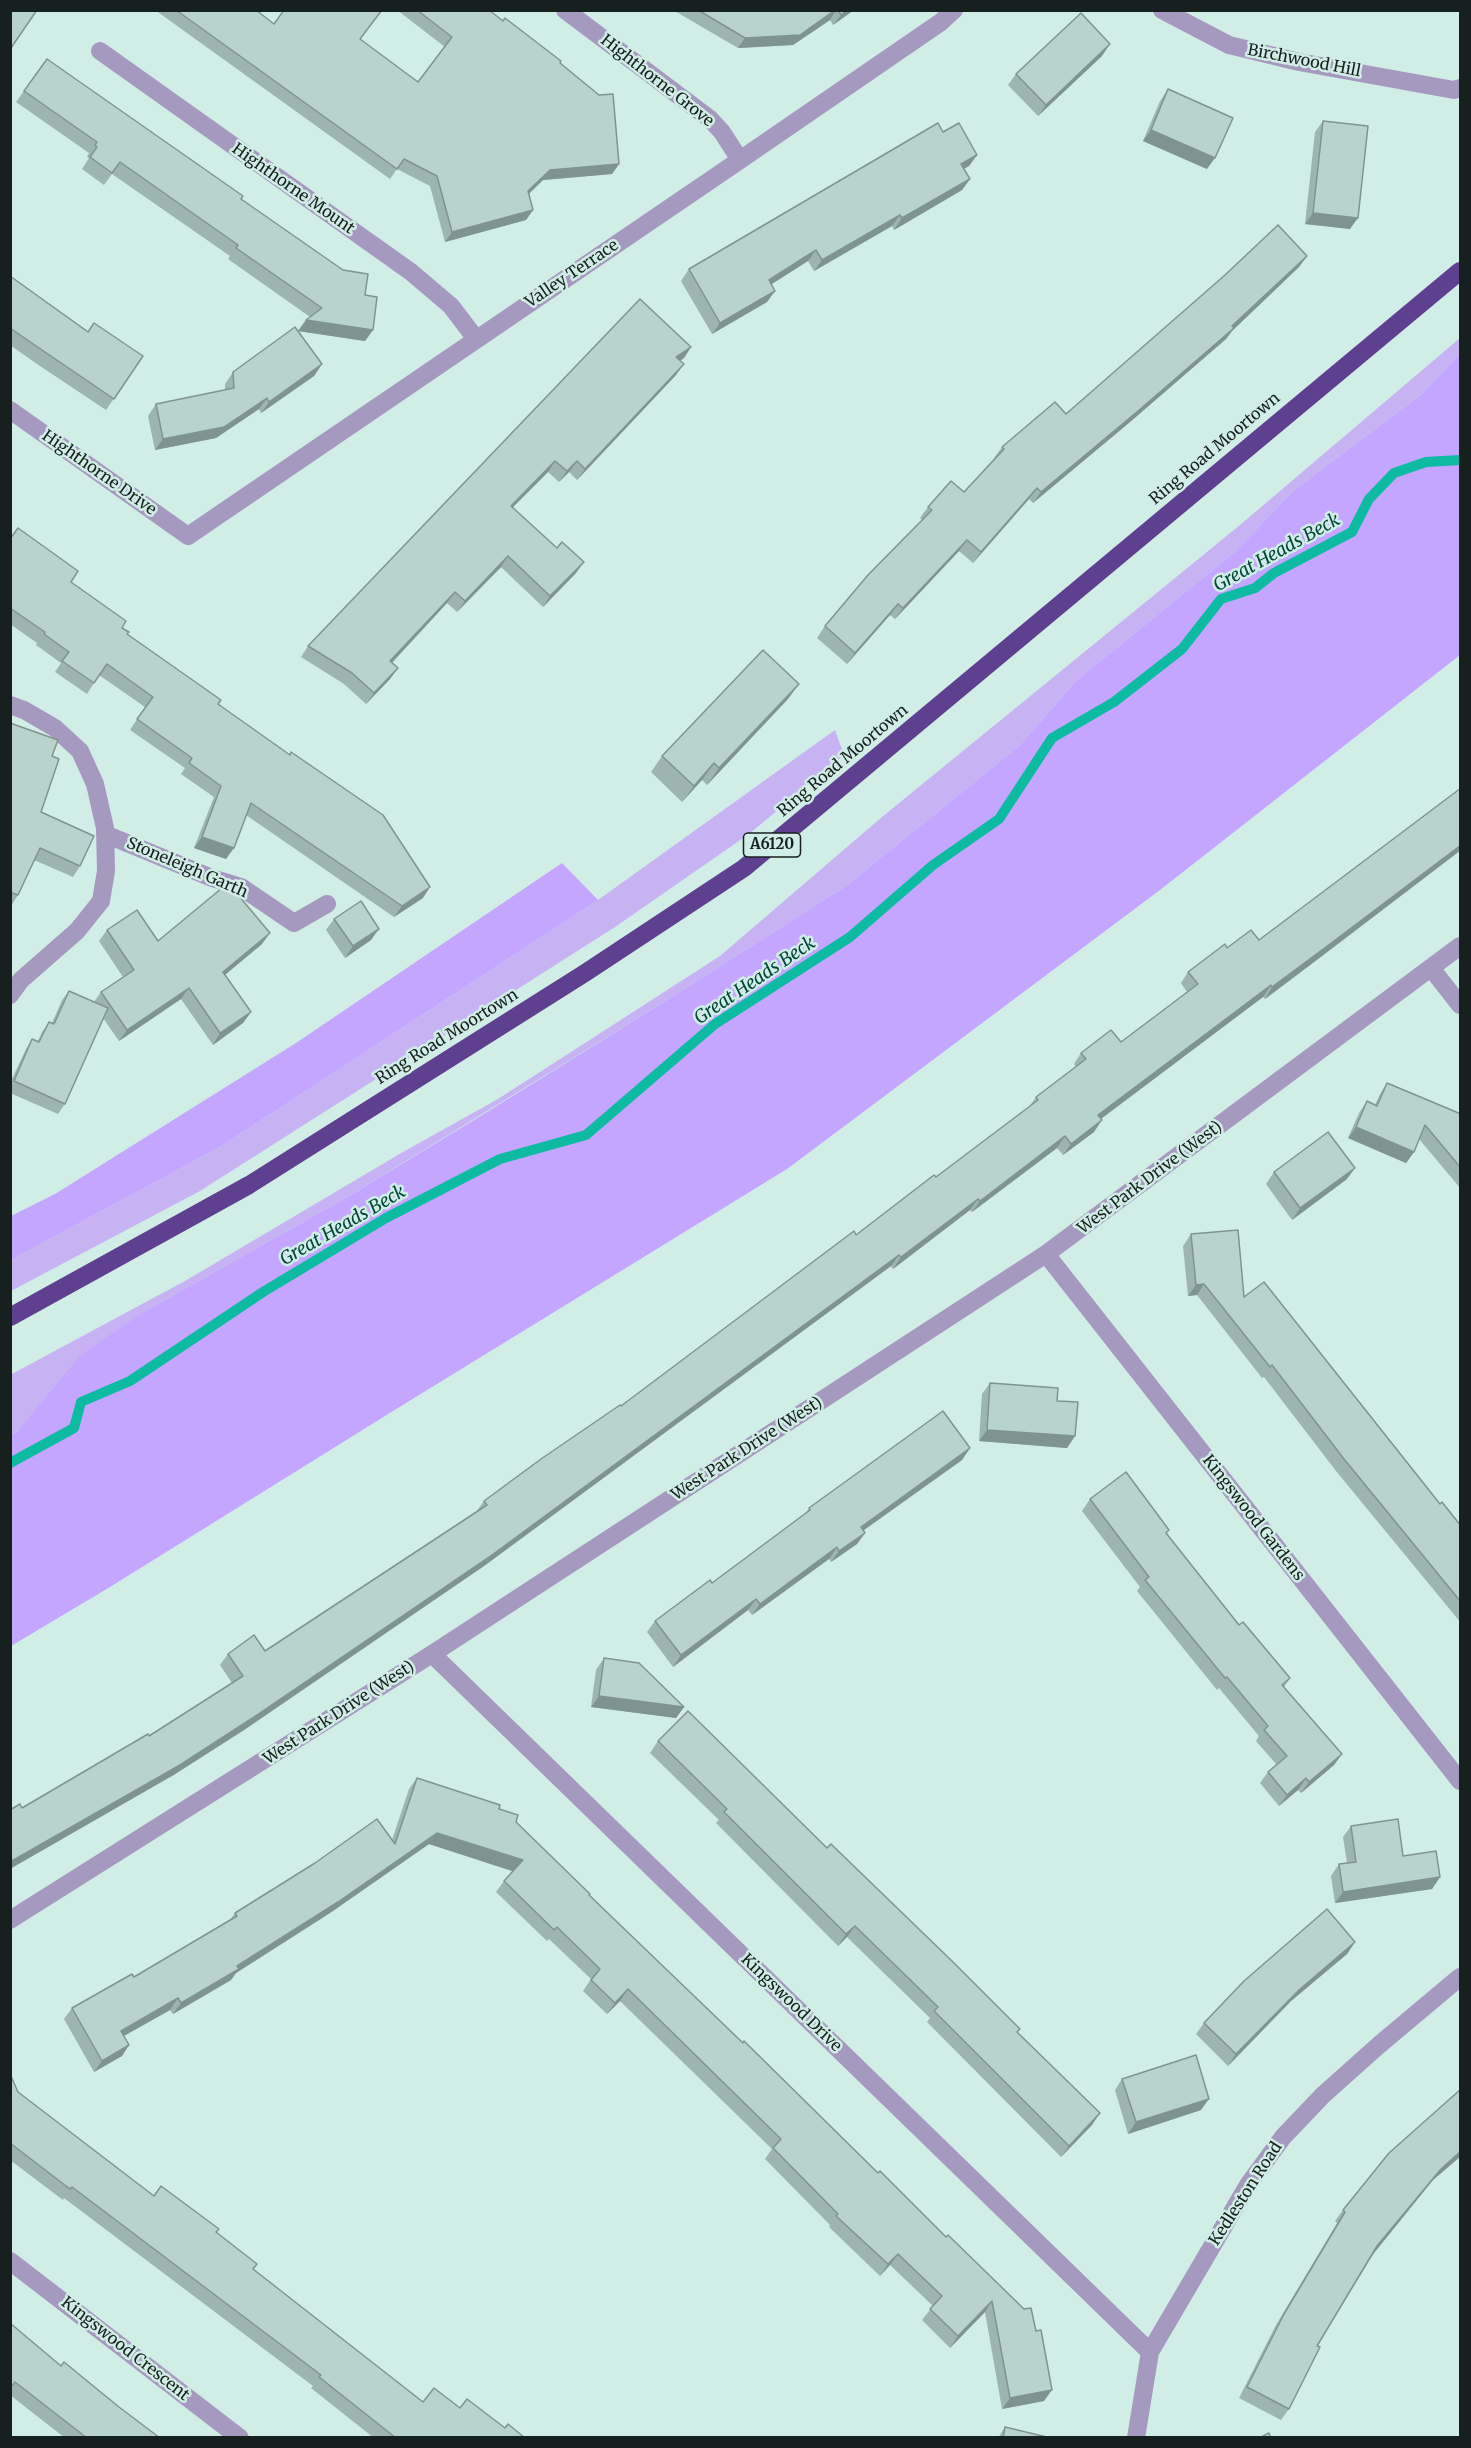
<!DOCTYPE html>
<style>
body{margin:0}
#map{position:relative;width:1471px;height:2448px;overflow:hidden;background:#d0ede6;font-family:Merriweather,serif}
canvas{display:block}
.frame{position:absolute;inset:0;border:12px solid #16201e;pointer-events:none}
</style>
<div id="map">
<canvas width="1471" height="2448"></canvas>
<div class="frame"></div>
</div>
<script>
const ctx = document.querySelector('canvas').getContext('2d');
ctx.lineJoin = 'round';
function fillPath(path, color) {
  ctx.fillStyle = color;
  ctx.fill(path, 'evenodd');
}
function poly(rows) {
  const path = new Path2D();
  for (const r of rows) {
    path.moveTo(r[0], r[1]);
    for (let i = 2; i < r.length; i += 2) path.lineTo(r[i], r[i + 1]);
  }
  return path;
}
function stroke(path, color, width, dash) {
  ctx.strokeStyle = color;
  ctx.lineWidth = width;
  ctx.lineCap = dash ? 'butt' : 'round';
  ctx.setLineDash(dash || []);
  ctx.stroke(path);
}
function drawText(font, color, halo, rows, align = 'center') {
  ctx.font = font + ' Merriweather,serif';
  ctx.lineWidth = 5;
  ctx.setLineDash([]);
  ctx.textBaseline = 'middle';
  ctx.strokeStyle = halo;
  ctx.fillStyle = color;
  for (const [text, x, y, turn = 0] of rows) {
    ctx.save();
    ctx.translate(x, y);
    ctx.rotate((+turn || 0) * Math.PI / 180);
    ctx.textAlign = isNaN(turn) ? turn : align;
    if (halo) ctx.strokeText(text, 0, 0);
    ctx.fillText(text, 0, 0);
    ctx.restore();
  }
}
fillPath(poly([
 [1460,338,1460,354,1422,394,1293,491,1236,551,1077,680,1019,746,846,886,656,1007,349,1196,147,1310,18,1431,11,1435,10,1375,185,1281,403,1152,498,1099,720,956,882,817,1240,525],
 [835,730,844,755,749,834,615,927,200,1191,11,1291,11,1260,220,1147,598,900]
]), '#c7b2f4');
fillPath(poly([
 [1460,354,1460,655,1160,890,787,1169,393,1411,110,1587,11,1646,11,1435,18,1431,81,1355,147,1310,349,1196,487,1112,656,1007,846,886,1019,746,1077,680,1236,551,1293,491,1422,394],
 [562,863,598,900,220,1147,11,1260,11,1216,55,1194,296,1043]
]), '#c4a5ff');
stroke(poly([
 [10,1463,74,1428,81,1402,130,1381,263,1292,386,1218,500,1159,586,1135,715,1024,850,937,933,865,999,819,1052,738,1114,702,1182,649,1221,599,1255,588,1274,573,1352,532,1369,499,1394,473,1426,462,1460,460]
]), '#0cbba2', 10);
stroke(poly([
 [565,10,710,119,722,132,740,160],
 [1162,10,1229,45,1299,62,1454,90,1460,88],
 [100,51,411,272,451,306,476,339],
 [10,410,188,536,740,160,941,22,954,10],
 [10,705,24,710,55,728,80,751,95,784,105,828,106,871,101,901,77,931,21,980,10,995],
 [105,834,212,878,241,887,294,923,327,904],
 [1431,968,1460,1005],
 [1046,1254,1460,1781],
 [432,1654,1150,2352],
 [10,1920,432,1654,1046,1254,1460,946],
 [10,2261,240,2438],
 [1136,2438,1150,2352,1248,2185,1283,2137,1323,2095,1379,2045,1460,1977]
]), '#a599c0', 18);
stroke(poly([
 [10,1317,249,1185,585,973,744,868,1460,271]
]), '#5f3f8f', 18);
fillPath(poly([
 [155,10,256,10,274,24,360,40,418,82,445,47,397,10,489,10,560,63,619,164,612,174,543,180,529,194,533,210,526,220,445,242,430,186,397,169,390,179],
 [673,10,854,10,833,25,830,20,793,45,738,48],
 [1102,56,1038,116,1008,85,1016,74],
 [47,59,241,199,365,295,373,330,365,341,298,331,306,320,310,317,228,259,230,256,112,174,104,185,82,169,89,158,87,157,89,153,16,102],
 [1168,89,1207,169,1143,141,1160,101],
 [1323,121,1350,229,1305,224,1315,132],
 [943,132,977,155,969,166,964,169,970,179,962,190,894,230,892,226,814,271,808,261,771,284,775,291,767,302,712,334,681,281,689,269],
 [1307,256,1299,267,1232,331,1226,339,1130,422,1033,503,1029,499,973,563,959,551,895,619,890,615,847,664,817,638,825,626,922,520,920,518,928,507,964,492,994,459,994,458,1002,447,1066,414],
 [10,276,88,331,143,356,106,410,37,364,10,345],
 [691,347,684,358,680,361,676,375,577,480,569,472,559,482,548,472,513,507,576,573,543,607,501,567,457,612,447,603,392,663,398,668,390,679,366,704,344,684,301,657,308,646],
 [322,364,314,376,261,413,259,409,216,438,155,450,148,416,156,404,225,390,225,384,233,372],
 [10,539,71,582,127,634,218,704,423,898,394,917,246,815,226,859,194,848,214,797,181,774,185,768,130,730,145,707,99,675,87,694,55,672,61,663,36,645,37,643,10,624],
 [799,684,787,700,707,785,702,780,682,802,651,772,662,756],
 [10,723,52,756,41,812,80,866,73,877,34,860,18,895,11,906],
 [1461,788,1461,850,1322,956,1265,999,1263,997,1101,1119,1094,1132,1063,1155,1057,1148,972,1212,970,1210,893,1269,891,1266,484,1566,244,1730,172,1776,22,1808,149,1736,232,1683,220,1665,228,1654,265,1651,476,1512,484,1501,621,1406,936,1177,1029,1107,1036,1097,1076,1067,1074,1064,1081,1053,1121,1042,1187,992,1181,983,1188,972,1227,948,1259,940],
 [334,919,371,940,345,958,326,930],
 [107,930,158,941,262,944,225,975,251,1012,243,1023,213,1045,181,999,119,1041,103,1018,65,1104,58,1114,10,1093,10,1083,26,1049,32,1039,38,1041,42,1032,49,1022,52,1023,62,1000,69,991,94,1002,101,992,123,977,99,941],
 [1387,1083,1461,1114,1461,1189,1419,1139,1414,1152,1406,1163,1348,1138,1359,1113,1367,1101,1375,1105,1380,1094],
 [1274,1172,1347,1179,1292,1220,1266,1184],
 [1191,1234,1244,1297,1382,1433,1440,1504,1461,1526,1461,1623,1336,1471,1264,1377,1262,1378,1197,1295,1188,1296,1183,1246],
 [990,1383,1057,1401,1075,1436,1067,1448,979,1441,982,1394],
 [970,1448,962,1460,863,1530,865,1533,857,1544,831,1562,829,1559,752,1615,748,1610,673,1667,647,1632,655,1621,712,1583,805,1514,809,1508],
 [1090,1499,1167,1534,1239,1625,1290,1678,1284,1687,1342,1754,1334,1765,1301,1793,1298,1790,1279,1806,1260,1783,1268,1772,1276,1764,1256,1741,1259,1736,1219,1688,1217,1690,1137,1591,1140,1587,1082,1511],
 [604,1658,684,1707,676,1718,591,1707,596,1670],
 [658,1741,827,1848,1018,2033,1092,2125,1061,2157,927,2022,930,2018,847,1937,838,1946,716,1823,719,1820,650,1753],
 [417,1778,499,1809,516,1822,589,1896,878,2173,1024,2309,1044,2401,1002,2409,985,2312,950,2348,922,2320,933,2306,890,2265,880,2276,829,2227,830,2225,765,2159,772,2149,620,2001,607,2014,583,1991,591,1979,549,1939,547,1941,496,1892,504,1881,513,1871,429,1844,330,1913,236,1973,231,1980,173,2014,170,2010,124,2036,129,2045,122,2056,94,2072,64,2019,72,2008,134,1977,230,1920,235,1913,392,1840,409,1789],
 [1351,1826,1403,1856,1440,1877,1432,1889,1335,1903,1331,1876,1339,1864,1347,1863,1343,1837],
 [1355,1942,1347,1954,1291,2001,1228,2066,1196,2034,1204,2023],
 [10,2074,18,2092,154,2196,216,2232,253,2269,423,2402,460,2408,525,2438,374,2438,311,2388,313,2386,64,2198,63,2200,10,2160],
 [1122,2079,1201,2110,1128,2134,1115,2090],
 [1461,2089,1461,2156,1433,2180,1374,2253,1317,2346,1289,2409,1281,2420,1239,2398,1276,2325,1337,2223,1335,2221,1343,2210],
 [10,2323,61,2366,160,2438,65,2438,10,2395],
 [1005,2427,1051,2438,998,2438]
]), '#9db5af');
fillPath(poly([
 [836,10,830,20,793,45,738,48,745,38],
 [847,10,854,10,833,25,841,15],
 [1110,44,1102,56,1038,116,1046,105],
 [1151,130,1215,158,1207,169,1143,141],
 [977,155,969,166,953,175,961,164],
 [619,164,612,174,543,180,521,201,528,191,550,170],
 [970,179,962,190,894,230,902,218],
 [533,210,526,220,445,242,452,232],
 [1313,213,1358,218,1350,229,1305,224],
 [900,215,892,226,814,271,822,260],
 [816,250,808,261,761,291,769,280],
 [1307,256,1299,267,1232,331,1226,339,1130,422,1033,503,1041,492,1232,326],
 [775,291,767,302,712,334,720,323],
 [306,320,373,330,365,341,298,331],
 [691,347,684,358,668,368,676,357],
 [322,364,314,376,261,413,269,402],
 [684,364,676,375,577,480,585,469],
 [267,398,259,409,216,438,155,450,163,439],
 [555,461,548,472,503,517,511,506],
 [577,461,569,472,559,482,567,471],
 [1037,488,1029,499,973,563,981,552],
 [967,540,959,551,895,619,903,608],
 [508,556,501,567,457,612,465,601],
 [584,562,576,573,543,607,550,596],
 [455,592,447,603,383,672,390,661],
 [898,604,890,615,847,664,855,653],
 [398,668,390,679,366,704,374,693],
 [799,684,787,700,707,785,719,768],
 [714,763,702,780,682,802,694,786],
 [202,837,234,848,226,859,194,848],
 [1461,845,1461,850,1322,956,1265,999,1272,987],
 [430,887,423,898,394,917,402,906],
 [379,929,371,940,345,958,353,946],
 [270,933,262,944,215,983,223,972],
 [1271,985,1263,997,1090,1127,1098,1115],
 [189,988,181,999,119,1041,127,1030],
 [251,1012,243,1023,213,1045,220,1033],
 [1102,1120,1094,1132,1063,1155,1071,1144],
 [1356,1127,1414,1152,1406,1163,1348,1138],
 [1065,1136,1057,1148,972,1212,980,1201],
 [1355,1168,1347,1179,1292,1220,1300,1208],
 [978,1199,970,1210,893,1269,901,1257],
 [899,1255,891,1266,484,1566,244,1730,172,1776,10,1869,10,1862],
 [1204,1284,1197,1295,1188,1296,1196,1285],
 [987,1430,1075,1436,1067,1448,979,1441],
 [970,1448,962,1460,853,1538,861,1527],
 [865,1533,857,1544,831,1562,839,1551],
 [837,1547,829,1559,752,1615,760,1604],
 [756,1599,748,1610,673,1667,681,1655],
 [599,1696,684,1707,676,1718,591,1707],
 [1342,1754,1334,1765,1301,1793,1309,1782],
 [1306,1778,1298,1790,1279,1806,1287,1795],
 [437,1833,523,1860,515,1872,429,1844,330,1913,236,1973,231,1980,173,2014,181,2003],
 [1440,1877,1432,1889,1335,1903,1343,1892],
 [855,1926,847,1937,838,1946,846,1934],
 [1355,1942,1347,1954,1291,2001,1228,2066,1236,2054,1299,1990],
 [628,1989,620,2001,607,2014,615,2003],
 [178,1998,170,2010,113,2042,121,2031],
 [129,2045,122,2056,94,2072,102,2061],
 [1209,2099,1201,2110,1128,2134,1136,2122],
 [1100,2113,1092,2125,1061,2157,1069,2146],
 [1461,2151,1461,2156,1433,2180,1370,2258,1377,2246,1441,2169],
 [898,2254,890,2265,880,2276,888,2264],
 [992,2301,985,2312,950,2348,958,2336],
 [1052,2390,1044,2401,1002,2409,1010,2398]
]), '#80948f');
const building = poly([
 [10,10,37,10,11,48,10,47,10,10],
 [176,10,256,10,274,24,284,10,382,10,360,39,418,82,452,37,417,10,489,10,503,21,505,18,561,61,560,63,599,95,613,94,619,164,550,170,528,191,533,210,452,232,437,176,404,159,397,169,176,10],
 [698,10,835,10,800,35,745,38,698,10],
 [838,10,847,10,841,15,838,10],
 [1081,13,1110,44,1046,105,1016,74,1081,13],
 [47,59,243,196,241,199,343,270,368,274,365,295,377,297,373,330,306,320,322,308,236,248,238,245,120,162,112,173,90,157,97,147,95,145,97,142,24,91,47,59],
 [1168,89,1233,118,1215,158,1151,130,1168,89],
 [1323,121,1368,126,1358,218,1313,213,1323,121],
 [938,123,943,132,959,123,977,155,961,164,970,179,902,218,900,215,822,260,816,250,769,280,775,291,720,323,689,269,938,123],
 [1278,225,1307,256,1232,326,1234,328,1138,411,1041,492,1037,488,981,552,967,540,903,608,898,604,855,653,825,626,868,575,932,510,928,507,951,481,964,492,1004,449,1002,447,1055,402,1066,414,1225,275,1278,225],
 [10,276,88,332,94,323,143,356,114,399,45,352,10,328,10,276],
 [640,299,691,347,676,357,684,364,585,469,577,461,567,471,555,461,511,506,557,548,562,542,584,562,550,596,508,556,465,601,455,592,390,661,398,668,374,693,352,673,308,646,640,299],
 [295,327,322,364,269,402,267,398,224,427,163,439,156,404,234,388,233,372,295,327],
 [18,528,78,571,71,582,126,621,122,628,129,632,127,634,221,700,218,704,290,755,291,752,383,815,430,887,402,906,251,803,234,848,202,837,221,786,189,763,192,758,137,719,153,697,107,664,94,683,62,661,69,652,44,634,45,632,10,608,10,539,18,528],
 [763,650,799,684,719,768,714,763,694,786,662,756,763,650],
 [10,723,58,740,52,756,59,759,41,812,94,836,80,866,40,848,18,895,10,892,10,723],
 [1461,788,1461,845,1330,944,1272,987,1271,985,1098,1115,1102,1120,1071,1144,1065,1136,980,1201,978,1199,901,1257,899,1255,492,1555,251,1719,180,1765,10,1862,10,1810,20,1804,22,1808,148,1734,149,1736,243,1676,228,1654,254,1635,265,1651,487,1505,484,1501,541,1459,620,1405,621,1406,854,1231,856,1235,934,1175,936,1177,1038,1100,1036,1097,1086,1059,1081,1053,1111,1030,1121,1042,1198,984,1188,972,1225,944,1227,948,1251,930,1259,940,1461,788],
 [228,883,270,933,223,972,251,1012,220,1033,189,988,127,1030,101,992,134,970,107,930,137,910,158,941,228,883],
 [361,901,379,929,353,946,334,919,361,901],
 [69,991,108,1008,65,1104,14,1081,32,1039,39,1042,49,1022,54,1024,69,991],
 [1387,1083,1461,1114,1461,1168,1425,1125,1414,1152,1356,1127,1367,1101,1377,1106,1387,1083],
 [1328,1132,1355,1168,1300,1208,1274,1172,1328,1132],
 [1238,1230,1244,1297,1264,1282,1440,1504,1442,1502,1461,1526,1461,1602,1344,1459,1272,1365,1270,1367,1204,1284,1196,1285,1191,1234,1238,1230],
 [990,1383,1058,1388,1057,1401,1078,1402,1075,1436,987,1430,990,1383],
 [943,1411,970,1448,861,1527,865,1533,839,1551,837,1547,760,1604,756,1599,681,1655,655,1621,710,1580,712,1583,810,1510,809,1508,943,1411],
 [1126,1472,1169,1530,1166,1533,1239,1625,1243,1622,1290,1678,1282,1685,1342,1754,1309,1782,1306,1778,1287,1795,1268,1772,1287,1756,1264,1730,1268,1726,1227,1677,1225,1678,1145,1580,1149,1577,1090,1499,1126,1472],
 [604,1658,639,1663,684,1707,599,1696,604,1658],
 [688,1711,827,1848,831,1844,953,1962,1020,2029,1017,2032,1100,2113,1069,2146,934,2011,938,2007,855,1926,846,1934,724,1812,727,1809,658,1741,688,1711],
 [417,1778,500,1805,499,1809,518,1815,516,1822,590,1894,589,1895,743,2043,744,2041,878,2173,880,2171,946,2237,948,2235,1024,2309,1031,2308,1036,2331,1041,2330,1052,2390,1010,2398,992,2301,958,2336,930,2309,942,2296,898,2254,888,2264,836,2216,838,2214,773,2148,781,2139,628,1989,615,2003,591,1980,600,1969,557,1927,554,1930,504,1881,523,1860,437,1833,338,1902,237,1966,239,1969,181,2003,178,1998,121,2031,129,2045,102,2061,72,2008,132,1974,134,1977,237,1916,235,1913,315,1863,377,1819,395,1844,417,1778],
 [1398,1819,1403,1856,1436,1851,1440,1877,1343,1892,1339,1864,1356,1862,1351,1826,1398,1819],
 [1327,1909,1355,1942,1299,1990,1236,2054,1204,2023,1244,1981,1327,1909],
 [1196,2055,1209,2099,1136,2122,1122,2079,1196,2055],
 [10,2074,18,2092,154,2196,161,2186,219,2229,216,2232,257,2264,253,2269,423,2402,434,2388,460,2408,467,2399,505,2428,508,2424,525,2438,396,2438,319,2377,321,2375,72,2187,70,2189,10,2143,10,2074],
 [1461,2089,1461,2151,1441,2169,1377,2246,1317,2346,1320,2347,1289,2409,1247,2387,1284,2314,1345,2212,1343,2210,1389,2153,1461,2089],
 [10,2323,61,2366,64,2362,119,2407,160,2438,87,2438,15,2382,13,2385,10,2383,10,2323],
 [1005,2427,1051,2438,1003,2438,1005,2427],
 [1269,2433,1271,2438,1259,2438,1269,2433]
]);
fillPath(building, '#b7d3cc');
stroke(building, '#80948f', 1.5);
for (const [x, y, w] of [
 [772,845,57]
]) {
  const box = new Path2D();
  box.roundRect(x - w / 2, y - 12, w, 24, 4.5);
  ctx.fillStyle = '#d0ede6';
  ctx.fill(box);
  stroke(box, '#16201e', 1.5);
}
drawText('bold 15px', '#16201e', null, [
 ["A6120",772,845]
]);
drawText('16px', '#16201e', '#d0ede6', [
 ["Birchwood Hill",1304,61,11],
 ["Highthorne Grove",657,81,38],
 ["Highthorne Mount",293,189,35],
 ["Valley Terrace",572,274,-34],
 ["Ring Road Moortown",1215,449,-40],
 ["Highthorne Drive",99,473,35],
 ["Ring Road Moortown",843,761,-40],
 ["Stoneleigh Garth",187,868,23],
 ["Ring Road Moortown",447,1037,-32],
 ["West Park Drive (West)",1150,1178,-37],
 ["West Park Drive (West)",747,1449,-33],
 ["Kingswood Gardens",1253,1518,52],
 ["West Park Drive (West)",339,1713,-33],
 ["Kingswood Drive",791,2003,44],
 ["Kedleston Road",1246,2194,-57],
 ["Kingswood Crescent",125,2349,38]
]);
drawText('italic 18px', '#02453b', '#d0ede6', [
 ["Great Heads Beck",1277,553,-29],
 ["Great Heads Beck",755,981,-34],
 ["Great Heads Beck",343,1226,-30]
]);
</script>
